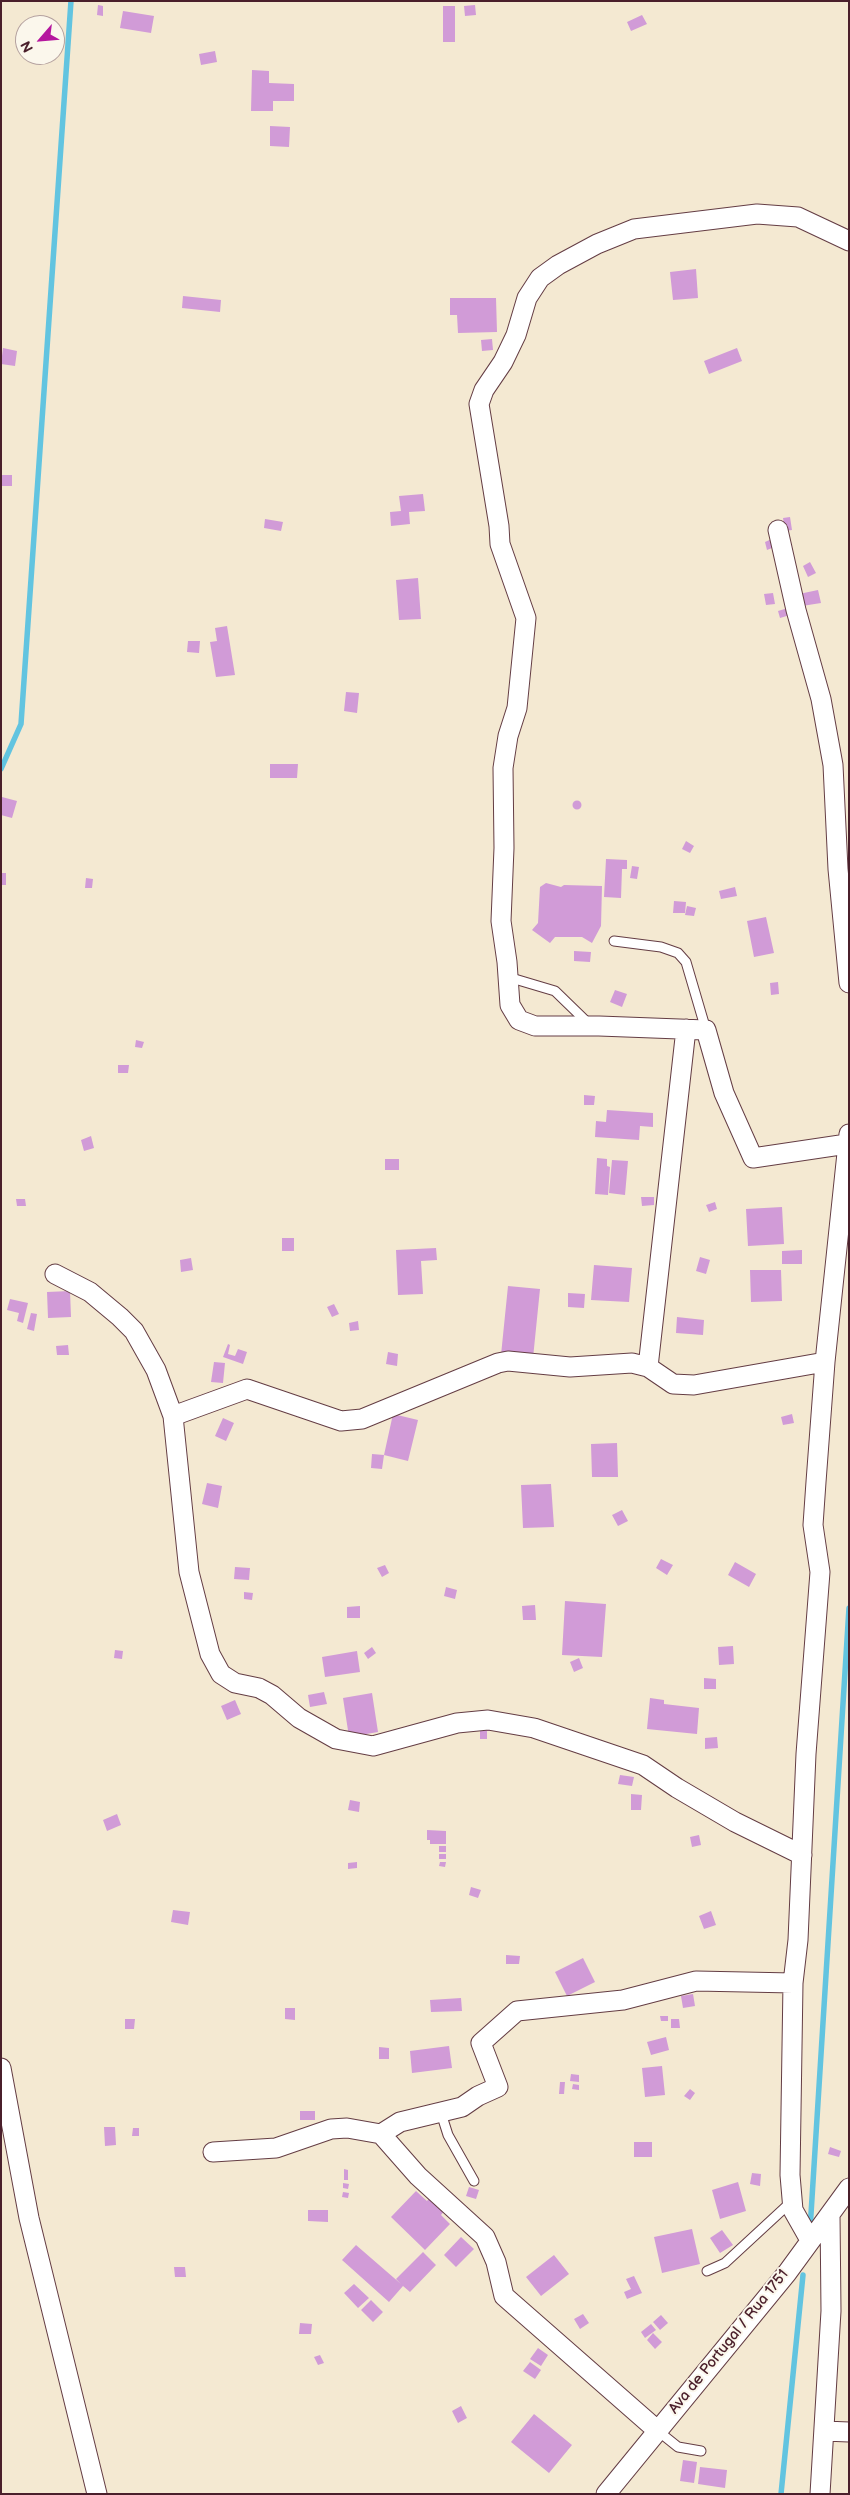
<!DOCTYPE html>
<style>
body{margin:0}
#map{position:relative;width:850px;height:2495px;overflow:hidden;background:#f4e9d2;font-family:"Balsamiq Sans",sans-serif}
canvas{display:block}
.frame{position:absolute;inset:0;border:2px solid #4a1f2b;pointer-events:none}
.north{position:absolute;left:15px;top:15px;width:50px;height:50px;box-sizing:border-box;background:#fbf7ec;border:1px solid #b4a19f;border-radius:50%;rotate:243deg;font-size:14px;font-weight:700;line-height:20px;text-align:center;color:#4a1f2b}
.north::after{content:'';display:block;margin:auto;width:18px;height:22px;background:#b5179e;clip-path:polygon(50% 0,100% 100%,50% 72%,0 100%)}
</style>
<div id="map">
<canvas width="850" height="2495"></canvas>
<div class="frame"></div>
<div class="north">N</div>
</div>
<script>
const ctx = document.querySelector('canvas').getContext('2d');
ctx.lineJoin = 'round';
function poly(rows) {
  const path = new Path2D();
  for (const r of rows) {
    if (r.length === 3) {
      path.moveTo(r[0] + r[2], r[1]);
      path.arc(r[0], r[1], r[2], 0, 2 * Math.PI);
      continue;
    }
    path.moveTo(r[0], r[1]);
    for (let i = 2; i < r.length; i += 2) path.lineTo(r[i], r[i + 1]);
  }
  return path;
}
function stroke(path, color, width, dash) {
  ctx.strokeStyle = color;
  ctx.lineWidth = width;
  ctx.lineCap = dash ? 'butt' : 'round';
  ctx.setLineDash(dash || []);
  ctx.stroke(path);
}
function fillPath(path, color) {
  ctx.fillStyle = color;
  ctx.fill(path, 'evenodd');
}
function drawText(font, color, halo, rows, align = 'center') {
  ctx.font = font + ' "Balsamiq Sans",sans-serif';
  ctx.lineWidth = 4;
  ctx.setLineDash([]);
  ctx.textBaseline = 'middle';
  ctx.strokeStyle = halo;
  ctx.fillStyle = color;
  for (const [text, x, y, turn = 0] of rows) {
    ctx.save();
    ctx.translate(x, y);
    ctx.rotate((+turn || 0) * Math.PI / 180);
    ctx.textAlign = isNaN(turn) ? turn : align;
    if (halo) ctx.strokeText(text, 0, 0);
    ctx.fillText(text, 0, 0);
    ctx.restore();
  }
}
stroke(poly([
 [1,769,21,724,71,1],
 [810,2230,849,1608],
 [781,2494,803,2275]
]), '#62c4e0', 5.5);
fillPath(poly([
 [98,5,103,6,103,16,97,15],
 [475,5,476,15,465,16,464,6],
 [443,6,455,6,455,42,443,42],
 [123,11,154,16,151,33,120,28],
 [642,15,647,24,631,31,627,22],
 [215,51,217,62,201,65,199,54],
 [252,70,269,71,269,83,294,84,294,101,273,101,273,111,251,111],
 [270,126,290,127,289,147,270,146],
 [696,269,698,298,673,300,670,272],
 [183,296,221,300,220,312,182,308],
 [450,298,496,298,497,332,458,333,457,315,450,315],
 [492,339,493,350,482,351,481,340],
 [3,348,17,351,15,366,1,364],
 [737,348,742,361,709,374,704,361],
 [1,475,12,475,12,486,1,486],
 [423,494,425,511,409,512,410,524,391,526,390,512,401,511,399,496],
 [790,517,792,530,785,531,783,518],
 [265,519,283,522,281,531,264,528],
 [774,538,777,546,767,550,765,542],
 [810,562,816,573,808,577,803,566],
 [418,578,421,619,399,620,396,580],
 [818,590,821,603,802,606,799,594],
 [773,593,775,604,766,605,764,594],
 [788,608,790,615,780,618,778,611],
 [227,626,235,675,216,677,210,642,217,641,215,628],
 [188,641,200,641,199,653,187,652],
 [346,692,359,693,357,713,344,711],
 [270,764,298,764,297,778,270,778],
 [2,797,17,801,12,818,1,815],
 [577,805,4.5],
 [686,841,694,846,690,853,682,849],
 [606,859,627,860,627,869,622,869,621,898,604,897],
 [632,866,639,867,637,879,630,878],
 [1,873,6,873,6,885,1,885],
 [86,878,93,879,92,888,85,888],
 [546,883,561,887,564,885,602,886,601,926,592,943,582,937,555,937,550,943,532,930,538,923,540,887],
 [735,887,737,896,721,899,719,891],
 [674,901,686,902,685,913,673,913],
 [687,906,696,908,694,916,685,915],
 [766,917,774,953,754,957,747,921],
 [574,951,591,952,590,962,574,961],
 [778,982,779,994,771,995,770,983],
 [615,990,627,994,622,1007,610,1002],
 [136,1040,144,1042,142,1048,135,1047],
 [118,1065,129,1065,128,1073,118,1073],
 [584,1095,595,1096,594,1105,584,1105],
 [607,1110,653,1113,653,1127,640,1126,639,1140,595,1137,596,1121,606,1122],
 [91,1136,94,1148,84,1151,81,1140],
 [597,1158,607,1159,607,1166,610,1167,608,1195,595,1194],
 [385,1159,399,1159,399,1170,385,1170],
 [612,1160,628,1161,625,1195,609,1193],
 [641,1197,654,1197,654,1205,642,1206],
 [16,1199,25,1199,26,1206,17,1206],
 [715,1202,717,1209,709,1212,706,1205],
 [782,1207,784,1244,748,1246,746,1209],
 [282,1238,294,1238,294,1251,282,1251],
 [436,1248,437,1260,421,1261,423,1294,398,1295,396,1250],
 [802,1250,802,1264,782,1264,782,1251],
 [700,1257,710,1260,706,1274,696,1271],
 [191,1258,193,1270,181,1272,180,1260],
 [594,1265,632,1268,629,1302,591,1300],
 [750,1270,781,1270,782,1301,751,1302],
 [508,1286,540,1289,533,1358,501,1355],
 [70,1291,71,1317,48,1318,47,1292],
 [568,1293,585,1294,584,1308,568,1307],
 [10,1299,28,1303,23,1323,17,1321,19,1313,7,1310],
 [334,1304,339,1314,332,1317,327,1307],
 [31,1313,37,1314,34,1331,27,1329],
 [677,1317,704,1320,703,1335,676,1333],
 [358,1321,359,1330,350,1331,349,1323],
 [228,1344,230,1345,228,1354,235,1356,238,1349,247,1352,243,1364,223,1357],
 [68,1345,69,1355,57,1355,56,1346],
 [388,1352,398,1354,397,1366,386,1364],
 [214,1362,225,1363,223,1383,211,1382],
 [393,1414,418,1420,408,1461,384,1455,382,1469,371,1468,372,1454,384,1455],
 [792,1414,794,1423,783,1425,781,1417],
 [223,1418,234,1423,226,1441,215,1436],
 [617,1443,618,1477,592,1477,591,1444],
 [207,1483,222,1486,218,1508,202,1504],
 [551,1484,554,1527,523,1528,521,1485],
 [622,1510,628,1521,618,1526,612,1515],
 [661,1559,673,1565,667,1575,656,1568],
 [735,1562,756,1574,749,1587,728,1575],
 [385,1565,389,1573,382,1577,377,1568],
 [235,1567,250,1568,249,1580,234,1579],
 [446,1587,457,1590,455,1599,444,1596],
 [244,1592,253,1593,252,1600,244,1599],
 [565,1601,606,1604,602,1657,562,1655],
 [535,1605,536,1620,523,1620,522,1606],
 [360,1606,360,1618,347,1618,347,1607],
 [733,1646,734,1664,719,1665,718,1647],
 [372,1647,376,1653,368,1659,364,1653],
 [115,1650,123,1651,122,1659,114,1658],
 [357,1651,360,1672,325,1677,322,1657],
 [579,1658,583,1668,574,1672,570,1662],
 [704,1678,716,1679,716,1689,704,1689],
 [324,1692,327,1704,310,1707,308,1695],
 [372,1693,378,1732,349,1737,343,1698],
 [650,1698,664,1700,664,1704,699,1708,697,1734,647,1729],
 [235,1700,241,1714,227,1720,221,1706],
 [480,1725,491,1726,491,1731,487,1731,487,1739,480,1739],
 [717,1737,718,1748,705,1749,705,1738],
 [620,1775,634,1777,632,1786,618,1784],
 [631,1794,642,1795,641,1810,631,1810],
 [350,1800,360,1802,359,1812,348,1810],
 [117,1814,121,1825,107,1831,103,1820],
 [427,1830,446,1831,446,1844,430,1844,430,1840,427,1840],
 [699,1835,701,1845,692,1847,690,1837],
 [439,1846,446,1846,446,1852,439,1852],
 [439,1854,446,1854,446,1859,439,1859],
 [357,1862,357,1868,348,1869,348,1863],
 [440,1862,446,1862,445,1867,439,1866],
 [471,1887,481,1890,478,1898,469,1895],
 [173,1910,190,1912,188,1925,171,1922],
 [711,1911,716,1925,704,1929,699,1916],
 [506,1955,520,1956,519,1964,506,1964],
 [583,1958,595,1982,567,1996,555,1972],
 [693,1994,695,2006,683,2008,681,1996],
 [461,1998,462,2011,431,2012,430,2000],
 [285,2008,295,2008,295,2020,285,2019],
 [660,2016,668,2016,668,2021,661,2021],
 [125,2019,135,2019,134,2029,125,2029],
 [671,2019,679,2019,680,2028,671,2028],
 [666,2037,669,2050,651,2055,647,2042],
 [449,2046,452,2068,412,2073,410,2051],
 [379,2047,389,2048,389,2059,379,2059],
 [662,2066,665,2095,645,2097,642,2068],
 [571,2074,579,2075,579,2082,570,2081],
 [560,2082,565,2082,564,2094,559,2094],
 [573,2084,579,2085,579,2090,572,2089],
 [690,2089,695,2093,690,2100,684,2096],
 [300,2111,315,2111,315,2120,300,2120],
 [104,2127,115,2127,116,2145,105,2146],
 [133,2128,139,2128,139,2136,132,2136],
 [634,2142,652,2142,652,2157,634,2157],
 [830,2147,841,2151,839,2157,828,2154],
 [344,2169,348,2170,348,2180,344,2180],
 [752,2173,761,2174,760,2186,750,2184],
 [738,2182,746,2211,720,2219,712,2190],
 [343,2183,349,2184,348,2189,343,2188],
 [469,2187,479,2190,476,2199,466,2196],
 [416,2191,427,2201,431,2196,445,2210,441,2215,450,2224,425,2250,391,2217],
 [343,2192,349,2193,348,2198,342,2197],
 [308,2210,328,2210,328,2222,308,2221],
 [692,2229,700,2264,662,2273,654,2237],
 [722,2230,733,2245,720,2253,710,2238],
 [461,2237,474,2249,456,2267,444,2255],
 [356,2245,401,2284,396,2279,423,2252,436,2265,410,2292,403,2286,389,2302,342,2260],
 [554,2255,569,2274,541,2296,526,2277],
 [174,2267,185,2267,186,2277,175,2277],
 [634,2276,642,2293,627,2299,624,2292,631,2289,626,2279],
 [354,2284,369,2298,358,2308,344,2293],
 [371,2300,383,2312,373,2322,361,2310],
 [583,2314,589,2323,580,2329,574,2319],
 [661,2315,668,2323,660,2330,653,2322],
 [300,2323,312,2324,311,2334,299,2334],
 [651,2324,656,2330,645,2338,641,2332],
 [653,2333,662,2342,655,2349,647,2340],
 [538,2348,548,2355,541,2366,530,2359],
 [320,2355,324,2363,318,2365,314,2357],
 [530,2362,541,2370,535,2379,523,2371],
 [461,2406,467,2418,458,2423,452,2411],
 [534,2414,572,2445,549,2473,511,2442],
 [683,2460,697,2462,694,2483,680,2481],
 [700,2467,727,2470,725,2488,698,2484]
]), '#d19bd7');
const lane = poly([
 [614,941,661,947,678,953,686,962,706,1030],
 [508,977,555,991,590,1025],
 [441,2113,448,2135,474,2181],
 [707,2271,725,2263,791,2202],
 [658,2431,678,2447,701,2451]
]);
const street = poly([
 [778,530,796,610,821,699,833,765,838,869,849,983],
 [847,1144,753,1158,724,1093,706,1030,599,1026,535,1026,519,1020,510,1005,507,962,501,921,504,848,503,768,508,736,517,708,526,618,500,544,499,526,479,404,484,390,503,362,516,335,527,298,540,278,558,265,597,244,634,229,757,214,798,217,849,241],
 [55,1274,90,1292,120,1317,134,1331,156,1370,173,1416,189,1572,210,1654,221,1674,235,1683,259,1688,272,1695,299,1718,336,1739,373,1746,457,1723,488,1720,534,1728,643,1765,677,1788,735,1822,802,1855],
 [648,1367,686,1029],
 [173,1416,247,1389,341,1421,362,1419,498,1363,508,1361,570,1367,632,1363,648,1367,673,1384,694,1385,825,1362],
 [1,2068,29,2218,97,2494],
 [381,2134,418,2176,485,2237,496,2262,504,2296,658,2431],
 [213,2152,276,2148,331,2129,347,2128,381,2134,400,2122,462,2107,478,2096,498,2087,481,2043,517,2011,623,2000,696,1981,793,1983],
 [810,2240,793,2210,790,2175,793,1983,798,1940,806,1754,820,1572,813,1525,816,1482,825,1362,849,1134],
 [824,2431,849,2432],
 [606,2494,787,2273,849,2188],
 [820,2494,831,2311,830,2214]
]);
stroke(lane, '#643d44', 11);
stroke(street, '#643d44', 21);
stroke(lane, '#fff', 9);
stroke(street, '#fff', 19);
drawText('15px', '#4a1f2b', '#fbf7ec', [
 ["Ava de Portugal / Rua 1751",729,2342,-51]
]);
</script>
